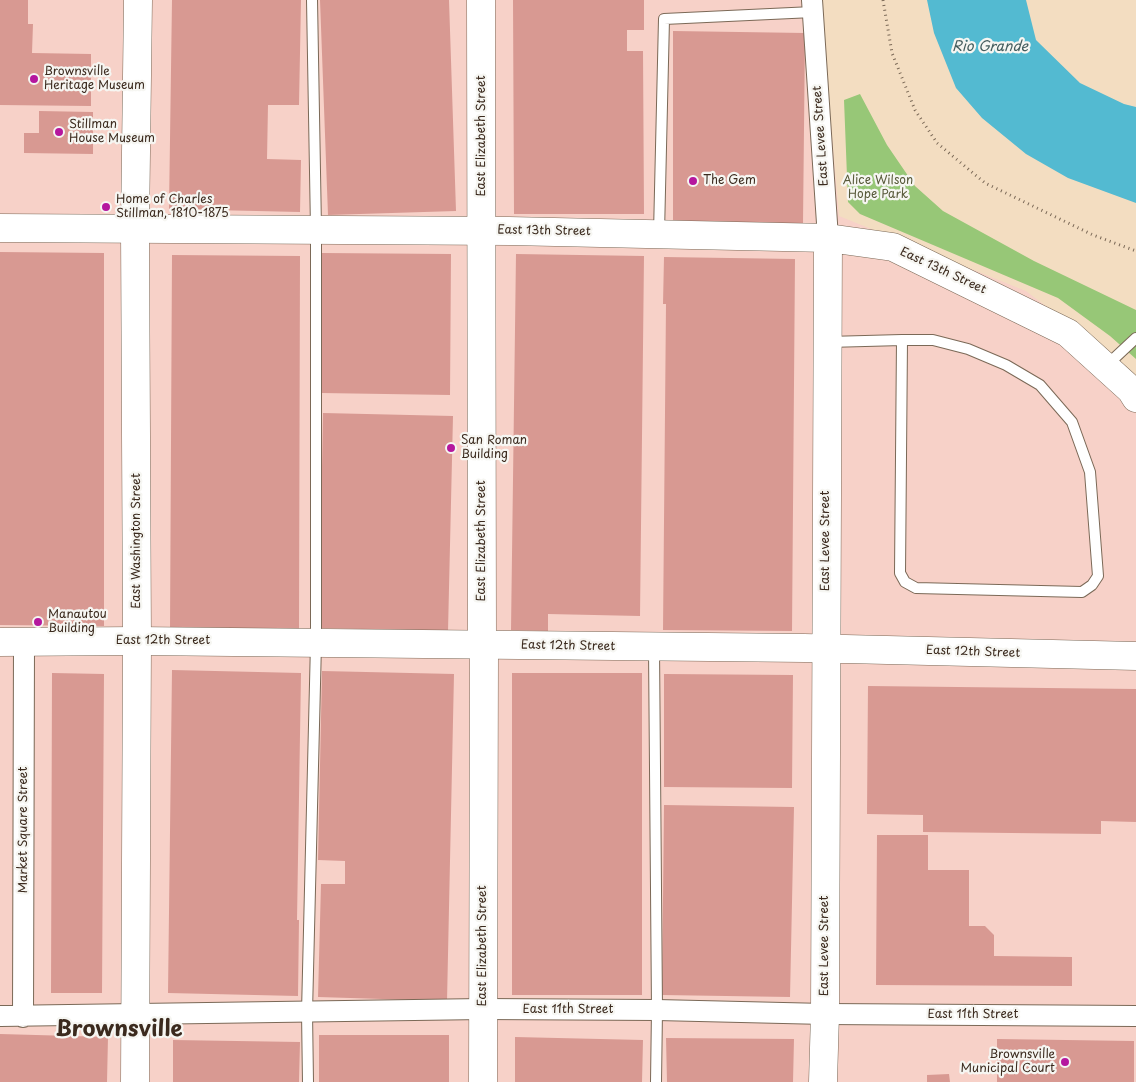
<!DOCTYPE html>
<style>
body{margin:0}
canvas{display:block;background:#f3ddc1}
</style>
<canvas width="1136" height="1082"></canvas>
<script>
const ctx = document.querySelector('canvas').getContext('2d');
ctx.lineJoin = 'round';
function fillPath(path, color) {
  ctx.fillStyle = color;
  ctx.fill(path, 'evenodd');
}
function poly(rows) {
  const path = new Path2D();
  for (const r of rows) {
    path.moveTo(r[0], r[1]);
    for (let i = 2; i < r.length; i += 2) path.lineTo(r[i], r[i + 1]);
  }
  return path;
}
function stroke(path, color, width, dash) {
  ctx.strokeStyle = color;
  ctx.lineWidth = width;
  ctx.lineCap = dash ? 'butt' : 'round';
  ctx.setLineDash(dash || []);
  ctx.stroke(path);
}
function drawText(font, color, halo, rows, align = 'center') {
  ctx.font = font + ' "Playpen Sans",sans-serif';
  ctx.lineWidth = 4.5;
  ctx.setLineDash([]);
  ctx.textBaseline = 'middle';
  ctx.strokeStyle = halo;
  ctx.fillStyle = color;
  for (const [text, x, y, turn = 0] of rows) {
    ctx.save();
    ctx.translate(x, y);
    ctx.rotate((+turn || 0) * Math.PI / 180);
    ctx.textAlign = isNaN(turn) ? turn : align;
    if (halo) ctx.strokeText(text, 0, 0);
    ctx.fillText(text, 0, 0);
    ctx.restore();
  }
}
fillPath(poly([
 [0,0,820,0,839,216,1026,291,1131,371,1136,379,1136,1082,0,1082]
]), '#f7d1c8');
fillPath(poly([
 [860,94,887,145,915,186,943,211,1034,261,1136,310,1136,359,1110,336,1058,298,860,214,848,202,844,100]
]), '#97c777');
fillPath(poly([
 [927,0,1026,0,1036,40,1080,83,1124,104,1136,107,1136,203,1068,178,1026,154,982,118,956,88,934,33]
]), '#53bad1');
fillPath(poly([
 [0,0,28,0,28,24,33,24,32,53,91,54,91,106,0,105],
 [172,0,301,0,299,105,268,105,267,159,301,160,300,212,169,209],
 [320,0,449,0,456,211,328,215],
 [513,0,644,0,644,30,627,30,627,51,643,51,644,214,514,214],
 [673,31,805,33,803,223,673,223],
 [39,111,93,112,93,154,24,153,24,133,39,133],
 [0,252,104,253,104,626,0,625],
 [322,253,451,254,450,395,321,393],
 [516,254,644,256,640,616,548,614,548,631,511,630],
 [172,255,300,256,299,631,170,630],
 [664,257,795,259,792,631,663,630,666,304,663,304],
 [323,413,453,416,448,631,319,628],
 [172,670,301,673,297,920,299,920,298,996,168,993],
 [322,671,454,674,447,1001,318,997,321,884,345,884,345,861,318,860],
 [52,673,104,674,102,993,51,993],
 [512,673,642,673,642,995,512,995],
 [664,674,793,675,792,788,664,787],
 [868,686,1136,689,1136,822,1101,821,1101,834,923,832,923,815,867,814],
 [664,805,794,807,790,997,662,995],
 [877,835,928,835,928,870,969,870,969,926,985,926,994,935,994,956,1072,957,1072,986,876,985],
 [0,1034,108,1037,107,1082,0,1082],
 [319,1035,449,1035,449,1082,319,1082],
 [515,1037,643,1040,642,1082,515,1082],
 [666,1038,794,1039,793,1082,667,1082],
 [997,1039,1134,1041,1134,1082,997,1082],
 [173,1040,300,1042,299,1082,173,1082],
 [949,1074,950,1082,927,1082,927,1075]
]), '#d89992');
const lane = poly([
 [659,233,664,19,813,12],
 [828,342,902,340,933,340,968,349,1006,365,1040,385,1072,422,1090,472,1098,576,1092,585,1082,592,916,588,905,582,900,573,902,340],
 [1106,366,1136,338],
 [654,648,657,1010,656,1082],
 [308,1082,307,1012,316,643,316,229,312,0]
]);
const street = poly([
 [812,0,828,238],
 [0,1016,483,1009,657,1010,825,1014,1136,1016],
 [23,1017,24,643]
]);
const secondary = poly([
 [0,228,509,231,828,238,893,247,1068,333,1131,390,1136,398],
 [0,642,137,641,804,648,1136,656],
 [823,1082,825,1014,828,238]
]);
const primary = poly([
 [481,0,482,633,484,652,483,1082],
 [135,1082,137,641,135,228,138,0]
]);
stroke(lane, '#7b6957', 12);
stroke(street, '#7b6957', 22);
stroke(secondary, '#7b6957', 29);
stroke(primary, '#7b6957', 29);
stroke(poly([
 [883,0,892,53,915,110,937,143,985,183,1093,235,1136,251]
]), '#7b6957', 3, [1, 4]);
stroke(lane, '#fff', 10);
stroke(street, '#fff', 20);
stroke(secondary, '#fff', 28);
stroke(primary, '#fff', 28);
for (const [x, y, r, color] of [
 [34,79,5,"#b5179e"],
 [59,132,5,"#b5179e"],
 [693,181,5,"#b5179e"],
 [106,207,5,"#b5179e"],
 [451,448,5,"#b5179e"],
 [38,622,5,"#b5179e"],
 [1065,1062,5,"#b5179e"]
]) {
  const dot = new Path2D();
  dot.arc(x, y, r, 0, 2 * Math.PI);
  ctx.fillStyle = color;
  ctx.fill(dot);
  stroke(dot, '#f6f6f2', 2);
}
drawText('12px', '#3b2a1e', '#f6f6f2', [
 ["Brownsville",44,72],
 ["Heritage Museum",44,86],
 ["Stillman",69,125],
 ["House Museum",69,139],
 ["The Gem",703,181],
 ["Home of Charles",116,200],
 ["Stillman, 1810-1875",116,214],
 ["San Roman",461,441],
 ["Building",461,455],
 ["Manautou",48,615],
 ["Building",48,629],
 ["Brownsville",1055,1055,"right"],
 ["Municipal Court",1055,1069,"right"]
], 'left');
drawText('12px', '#3b2a1e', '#f6f6f2', [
 ["East Elizabeth Street",482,136,-90],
 ["East Levee Street",821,136,-94],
 ["East 13th Street",544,231,1],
 ["East 13th Street",943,271,25],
 ["East Washington Street",137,541,-90],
 ["East Elizabeth Street",482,541,-90],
 ["East Levee Street",826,541,-90],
 ["East 12th Street",163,641],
 ["East 12th Street",568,646,1],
 ["East 12th Street",973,652,2],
 ["Market Square Street",24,830,-90],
 ["East Elizabeth Street",483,946,-90],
 ["East Levee Street",825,946,-90],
 ["East 11th Street",568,1010],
 ["East 11th Street",973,1015]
]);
drawText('12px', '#575939', '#f6f6f2', [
 ["Alice Wilson",878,181],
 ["Hope Park",878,195]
]);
drawText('italic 14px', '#435c5d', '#f6f6f2', [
 ["Rio Grande",990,47]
]);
drawText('bold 22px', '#3b2a1e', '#f6f6f2', [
 ["Brownsville",119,1030]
]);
</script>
